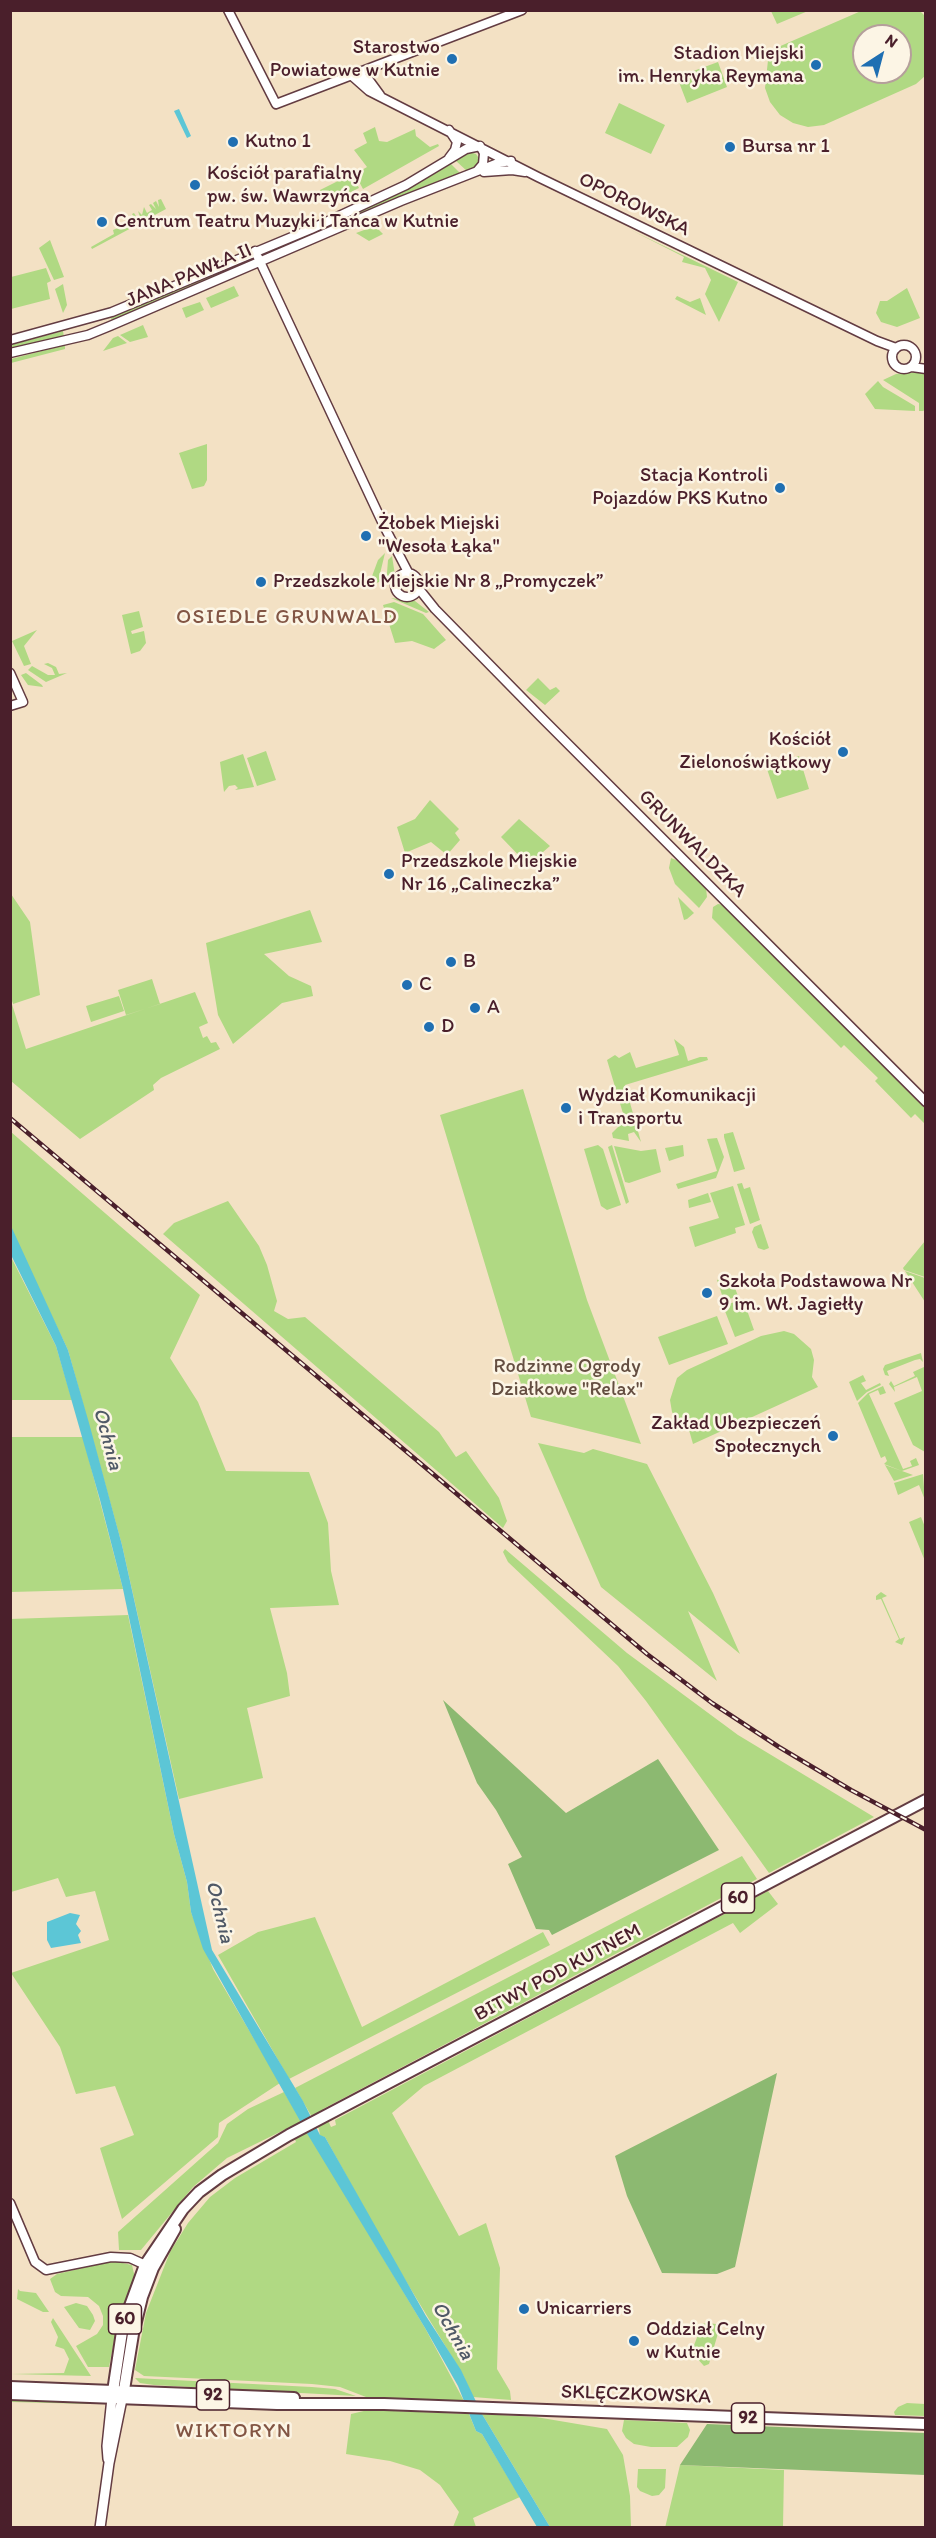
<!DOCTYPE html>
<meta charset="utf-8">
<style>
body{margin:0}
#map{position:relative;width:936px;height:2538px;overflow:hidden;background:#f3e1c4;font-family:Itim,sans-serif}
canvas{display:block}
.frame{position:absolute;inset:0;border:12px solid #4a1f2b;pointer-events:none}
.north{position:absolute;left:852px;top:24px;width:60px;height:60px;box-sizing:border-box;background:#fcf5e5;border:2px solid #b59f9b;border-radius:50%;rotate:36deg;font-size:16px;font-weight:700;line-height:24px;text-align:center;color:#4a1f2b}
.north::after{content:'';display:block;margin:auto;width:21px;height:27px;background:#1f6fb2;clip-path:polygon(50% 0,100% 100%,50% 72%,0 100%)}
</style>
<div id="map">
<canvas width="936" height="2538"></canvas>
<div class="frame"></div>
<div class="north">N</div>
</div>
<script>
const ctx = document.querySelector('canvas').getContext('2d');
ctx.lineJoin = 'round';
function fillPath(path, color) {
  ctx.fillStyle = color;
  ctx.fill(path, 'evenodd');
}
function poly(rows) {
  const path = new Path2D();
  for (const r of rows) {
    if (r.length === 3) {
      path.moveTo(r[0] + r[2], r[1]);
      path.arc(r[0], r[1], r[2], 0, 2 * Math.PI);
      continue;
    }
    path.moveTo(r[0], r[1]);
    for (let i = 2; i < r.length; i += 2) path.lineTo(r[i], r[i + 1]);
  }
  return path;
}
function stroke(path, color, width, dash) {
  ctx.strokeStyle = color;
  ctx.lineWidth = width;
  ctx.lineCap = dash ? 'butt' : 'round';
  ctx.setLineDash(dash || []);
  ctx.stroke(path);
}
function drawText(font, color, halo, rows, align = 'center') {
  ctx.font = font + ' Itim,sans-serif';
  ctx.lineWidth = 5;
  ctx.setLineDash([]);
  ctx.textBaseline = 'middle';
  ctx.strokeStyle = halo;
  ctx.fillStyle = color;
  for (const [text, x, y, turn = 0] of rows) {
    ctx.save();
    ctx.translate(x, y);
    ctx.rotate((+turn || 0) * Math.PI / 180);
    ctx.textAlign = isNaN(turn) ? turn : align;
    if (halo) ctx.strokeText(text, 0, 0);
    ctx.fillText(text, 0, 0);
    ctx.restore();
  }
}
fillPath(poly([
 [771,11,808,11,777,24],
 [861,11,920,11,925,16,925,76,916,84,824,125,808,127,793,123,780,115,770,102,765,88,769,51],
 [864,36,900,36,900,72,864,72],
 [718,62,727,87,687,103,677,77],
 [619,103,665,125,651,154,605,133],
 [375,127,379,141,387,142,415,129,416,136,430,147,438,144,439,146,363,189,355,174,367,167,354,150,367,143,363,133],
 [470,152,476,154,480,160,478,166,468,172,455,160],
 [450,163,461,174,395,199,283,250,282,247,413,186],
 [352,174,359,188,327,204,320,190],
 [161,199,166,209,138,224,132,214,134,213,137,218,140,217,138,211,142,215,144,207,147,213,152,210,149,205,151,204,156,209,153,203,156,201,159,207,158,200],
 [130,215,135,226,92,249,91,247,114,234,113,230,131,223],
 [375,226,383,234,369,241,356,233],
 [631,230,738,282,719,322,705,294,711,280,705,268,682,262,684,257],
 [50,240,64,277,54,280,39,248],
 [233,265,234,268,174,296,112,321,111,318,164,292],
 [46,268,51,281,47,283,50,299,11,309,11,277],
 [63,284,67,305,63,313,55,289],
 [234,286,239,296,211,308,206,298],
 [907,288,920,318,897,327,881,322,876,313,880,301,887,301],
 [677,296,690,302,700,298,706,315,675,299],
 [200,302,204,310,186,318,182,308],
 [143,325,148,337,130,342,120,335],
 [63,331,64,337,11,350,11,345],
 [118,336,127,343,103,351,113,338],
 [65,345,65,349,11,363,11,359],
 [918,372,925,374,925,410,923,411,919,411,919,403,883,380,896,374],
 [878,381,883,387,915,406,915,411,875,409,865,394],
 [207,444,207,480,204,486,192,489,179,453],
 [385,553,379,578,381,581,368,587,378,560],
 [392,556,395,575,386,586,388,560],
 [391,598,415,601,429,612,426,613],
 [394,602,423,614,446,640,434,649,412,641,395,643,383,605],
 [139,611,143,627,131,631,132,634,144,631,146,643,140,651,131,654,122,615],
 [37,630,24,646,31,664,24,666,12,641],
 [48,663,56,667,59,674,67,673,46,682,28,670,32,666,48,675,55,675,52,668,44,664],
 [26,673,42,685,43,687,28,685,21,675],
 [538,678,550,690,556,687,560,691,545,705,526,690],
 [266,751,276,780,257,786,247,758],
 [243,754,254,787,235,790,238,788,235,785,229,786,224,792,220,762],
 [799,756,809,789,777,799,766,766],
 [430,800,459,829,455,833,460,840,447,855,431,842,405,853,397,827,415,819],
 [519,819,550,846,528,865,501,837],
 [671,858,681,862,706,888,707,897,699,908,675,884,669,868],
 [11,894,30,922,40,995,13,1004,10,995],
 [678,897,694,913,687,919,684,920],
 [718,904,724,905,925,1107,925,1124,915,1114,911,1118,875,1081,878,1078,844,1045,841,1048,712,918,713,907],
 [310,910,322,942,264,954,289,976,311,986,313,996,282,1003,233,1044,218,1015,206,943],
 [152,979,160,1004,126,1015,118,990],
 [195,992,208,1023,199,1027,203,1038,207,1036,211,1043,216,1042,220,1049,161,1078,153,1085,154,1090,80,1139,11,1081,11,1001,26,1049],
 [119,996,124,1011,91,1022,86,1006],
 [674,1039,684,1047,688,1061,700,1057,707,1057,708,1060,625,1085,641,1142,634,1132,628,1134,629,1141,613,1138,612,1133,625,1120,607,1060,615,1055,619,1058,630,1052,636,1068,679,1055],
 [523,1089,587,1300,641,1444,531,1417,440,1115],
 [11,1132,200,1295,170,1358,198,1402,226,1471,309,1472,328,1523,331,1571,339,1605,270,1608,287,1673,290,1696,247,1708,263,1778,179,1799,122,1545,68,1350,11,1231],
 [733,1132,745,1169,734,1172,724,1137,724,1134],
 [717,1138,724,1157,716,1178,678,1189,676,1184,717,1171,707,1139],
 [598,1145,603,1149,621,1205,607,1210,601,1206,584,1149],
 [612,1145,629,1202,626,1204,608,1147],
 [683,1145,684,1156,669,1161,665,1148],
 [614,1146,641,1151,656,1149,661,1172,629,1183,625,1182],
 [742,1183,744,1189,750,1187,760,1220,750,1224,737,1184],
 [733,1186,745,1225,735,1228,736,1233,695,1247,689,1227,719,1218,710,1193],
 [708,1193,711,1202,689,1208,688,1200],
 [228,1201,259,1246,267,1265,277,1301,274,1311,288,1319,305,1317,439,1432,456,1457,466,1451,499,1498,507,1521,503,1528,163,1234,174,1223],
 [761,1224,769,1248,764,1250,758,1248,752,1232,754,1227],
 [925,1241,925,1277,904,1270,903,1268],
 [10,1255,56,1346,72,1400,11,1400],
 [905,1271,925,1278,925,1303,925,1302],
 [730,1275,738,1296,724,1301,717,1280],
 [743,1299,754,1330,735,1337,723,1306],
 [717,1316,728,1344,669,1365,658,1337],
 [784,1331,794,1334,811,1349,814,1360,812,1377,818,1387,693,1444,689,1430,679,1423,672,1412,670,1400,677,1378,687,1370,761,1336],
 [921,1353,923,1362,920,1359,915,1360,887,1371,889,1376,885,1375,883,1369,885,1365],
 [924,1367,926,1379,925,1452,913,1445,894,1403,922,1391,917,1377,894,1387,895,1392,889,1384,891,1381,894,1386,915,1376,913,1372],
 [863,1375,866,1381,861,1383,866,1390,880,1383,881,1385,867,1392,857,1401,849,1382],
 [883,1386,886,1393,880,1395,878,1390,869,1394,903,1469,912,1466,910,1461,916,1458,919,1465,902,1471,913,1475,894,1481,885,1465,902,1471,884,1464,887,1461,885,1456,881,1458,858,1403,868,1393],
 [10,1437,83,1437,123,1589,11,1592],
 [538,1443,584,1453,593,1449,647,1464,713,1593,740,1654,688,1611,717,1681,601,1587],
 [923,1474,925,1500,919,1485,898,1495,894,1483],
 [921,1517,925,1527,925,1561,909,1522],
 [505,1549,627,1653,738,1735,874,1817,769,1873,646,1701,618,1666,508,1562,503,1552],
 [881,1592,887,1596,882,1598,900,1639,905,1637,902,1645,895,1642,899,1639,881,1599,876,1600,876,1596],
 [128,1615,174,1834,187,1882,191,1912,213,1969,280,2083,219,2123,218,2137,122,2219,100,2148,134,2135,115,2086,76,2094,60,2047,11,1973,109,1940,95,1891,66,1897,58,1878,11,1892,10,1619],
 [742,1856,757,1879,323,2109,331,2127,336,2125,335,2120,768,1891,778,1904,740,1933,733,1923,424,2086,392,2113,459,2236,486,2223,500,2268,497,2369,510,2391,511,2400,473,2397,463,2375,390,2255,325,2137,320,2136,319,2129,295,2088],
 [315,1917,362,2027,543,1932,550,1945,289,2079,218,1955,258,1932],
 [284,2092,425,2328,464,2401,366,2397,340,2387,312,2384,144,2376,135,2370,146,2313,170,2252,188,2223,210,2197,235,2178,296,2142,290,2127,227,2158,193,2187,141,2250,119,2250,118,2232,218,2143,227,2124,248,2109],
 [113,2261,132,2265,135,2278,119,2315,109,2367,88,2367,76,2346,97,2334,103,2325,103,2316,99,2306,88,2297,61,2296,55,2292,50,2279,57,2274],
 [18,2289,20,2291,36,2293,49,2312,43,2312,17,2299],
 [76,2303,87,2306,93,2315,95,2321,90,2330,79,2328,64,2307],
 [53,2318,91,2376,11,2374,64,2373,69,2359,64,2349,55,2346,58,2337,51,2322],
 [707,2323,716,2324,719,2330,709,2364,704,2366,694,2355,693,2348,702,2324],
 [135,2378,312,2387,335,2389,356,2396,154,2385,140,2383],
 [11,2397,91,2401,89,2404,11,2402],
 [907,2403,925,2404,925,2416,895,2415,894,2412,898,2407],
 [368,2410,469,2414,476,2431,482,2434,520,2497,473,2518,476,2527,453,2527,459,2512,440,2485,420,2470,390,2461,346,2454,351,2414],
 [482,2414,536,2417,607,2429,623,2455,630,2496,631,2527,550,2527],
 [624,2420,687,2423,690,2430,688,2437,677,2447,651,2447,634,2444,626,2438,622,2431],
 [680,2465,784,2470,783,2527,665,2528],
 [638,2469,666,2469,665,2488,659,2495,652,2496,640,2491,637,2487]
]), '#b0d983');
fillPath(poly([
 [443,1700,566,1813,658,1759,719,1850,552,1935,549,1930,536,1929,508,1864,522,1857,496,1810,477,1783],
 [777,2073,735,2267,717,2274,662,2273,627,2196,615,2156],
 [707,2424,925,2433,925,2475,680,2465]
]), '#8cb971');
fillPath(poly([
 [179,109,191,136,187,138,174,111],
 [11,1226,68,1350,89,1423,122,1545,212,1950,303,2101,320,2135,325,2137,426,2316,461,2370,482,2414,550,2527,537,2527,482,2434,476,2431,458,2386,425,2328,308,2135,203,1949,191,1912,187,1882,174,1834,123,1589,100,1500,56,1346,11,1255],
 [70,1913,80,1915,76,1924,81,1931,78,1935,81,1943,51,1948,47,1940,47,1922]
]), '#5cc6d6');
const tertiary = poly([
 [228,10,276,104,522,10],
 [357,75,369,80,380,95],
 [352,76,369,91,538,177,877,341,896,348],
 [449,130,457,142,455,150,449,158],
 [477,171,483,164,484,153,480,146],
 [484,172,512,170,525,172],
 [255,251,384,526,409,574],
 [10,340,112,312,311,229,406,185,466,149,480,146],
 [904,357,12],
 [10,353,88,335,110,326,401,201,498,163,511,161],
 [912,367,926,369],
 [407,585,12],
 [419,589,435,609,541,717,926,1102],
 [10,673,23,702,10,706],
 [10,2203,35,2262,46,2270,111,2257,130,2258,150,2267]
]);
const secondary = poly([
 [108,2459,107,2446,112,2398],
 [100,2528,109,2463,122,2399]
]);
const primary = poly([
 [10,2387,294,2398],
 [10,2394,277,2404,384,2404,926,2424],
 [123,2396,133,2334,142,2297,153,2268,175,2229],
 [112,2398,123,2325,145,2265,183,2209,199,2192,222,2175,289,2135,926,1800]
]);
stroke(tertiary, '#633c42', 11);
stroke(secondary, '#633c42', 12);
stroke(primary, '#633c42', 14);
stroke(tertiary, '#fff', 8);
stroke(secondary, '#fff', 9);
stroke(primary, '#fff', 10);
const rail = poly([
 [10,1118,647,1654,712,1703,779,1747,851,1790,926,1830]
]);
stroke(rail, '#4a1f2b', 4.5);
stroke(rail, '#fcf5e5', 2, [7]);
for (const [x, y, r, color] of [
 [452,59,6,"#1f6fb2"],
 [816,65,6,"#1f6fb2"],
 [233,142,6,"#1f6fb2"],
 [730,147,6,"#1f6fb2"],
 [195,185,6,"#1f6fb2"],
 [102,222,6,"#1f6fb2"],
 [780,488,6,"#1f6fb2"],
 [366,536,6,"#1f6fb2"],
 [261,582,6,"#1f6fb2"],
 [843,752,6,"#1f6fb2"],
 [389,874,6,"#1f6fb2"],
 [451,962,6,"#1f6fb2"],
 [407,985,6,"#1f6fb2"],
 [475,1008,6,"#1f6fb2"],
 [429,1027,6,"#1f6fb2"],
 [566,1108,6,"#1f6fb2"],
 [707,1293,6,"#1f6fb2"],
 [833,1436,6,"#1f6fb2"],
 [524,2309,6,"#1f6fb2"],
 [634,2341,6,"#1f6fb2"]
]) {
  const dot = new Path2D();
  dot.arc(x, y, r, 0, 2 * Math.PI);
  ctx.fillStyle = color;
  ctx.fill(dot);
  stroke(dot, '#fcf5e5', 2);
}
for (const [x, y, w] of [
 [738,1898,33],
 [125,2319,33],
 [213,2395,33],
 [748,2418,33]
]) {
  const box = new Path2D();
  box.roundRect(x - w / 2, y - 15, w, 30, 4.5);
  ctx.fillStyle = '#fcf5e5';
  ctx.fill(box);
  stroke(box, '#4a1f2b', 1.5);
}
drawText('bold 18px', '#4a1f2b', null, [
 ["60",738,1898],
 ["60",125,2319],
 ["92",213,2395],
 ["92",748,2418]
]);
drawText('20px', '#4a1f2b', '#fcf5e5', [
 ["Starostwo",440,48,"right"],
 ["Powiatowe w Kutnie",440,71,"right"],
 ["Stadion Miejski",804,54,"right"],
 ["im. Henryka Reymana",804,77,"right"],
 ["Kutno 1",245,142],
 ["Bursa nr 1",742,147],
 ["Kościół parafialny",207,174],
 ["pw. św. Wawrzyńca",207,197],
 ["Centrum Teatru Muzyki i Tańca w Kutnie",114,222],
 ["Stacja Kontroli",768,476,"right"],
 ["Pojazdów PKS Kutno",768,499,"right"],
 ["Żłobek Miejski",378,524],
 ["\"Wesoła Łąka\"",378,547],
 ["Przedszkole Miejskie Nr 8 „Promyczek”",273,582],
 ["Kościół",831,740,"right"],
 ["Zielonoświątkowy",831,763,"right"],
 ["Przedszkole Miejskie",401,862],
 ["Nr 16 „Calineczka”",401,885],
 ["B",463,962],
 ["C",419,985],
 ["A",487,1008],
 ["D",441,1027],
 ["Wydział Komunikacji",578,1096],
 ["i Transportu",578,1119],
 ["Szkoła Podstawowa Nr",719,1282],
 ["9 im. Wł. Jagiełły",719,1305],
 ["Zakład Ubezpieczeń",821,1424,"right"],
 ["Społecznych",821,1447,"right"],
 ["Unicarriers",536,2309],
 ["Oddział Celny",646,2330],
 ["w Kutnie",646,2353]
], 'left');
drawText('20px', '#4a1f2b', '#fcf5e5', [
 ["OPOROWSKA",634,205,26],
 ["JANA PAWŁA II",189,276,-23],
 ["GRUNWALDZKA",692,844,45],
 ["BITWY POD KUTNEM",558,1973,-28],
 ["SKLĘCZKOWSKA",636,2395,2]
]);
drawText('20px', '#644e41', '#fcf5e5', [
 ["Rodzinne Ogrody",567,1367],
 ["Działkowe \"Relax\"",567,1390]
]);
ctx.letterSpacing = '1.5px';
drawText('21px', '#825544', '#fcf5e5', [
 ["OSIEDLE GRUNWALD",287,618],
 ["WIKTORYN",234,2432]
]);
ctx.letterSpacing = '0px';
drawText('italic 21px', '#505967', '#fcf5e5', [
 ["Ochnia",107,1439,75],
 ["Ochnia",219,1912,76],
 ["Ochnia",452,2331,60]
]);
</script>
